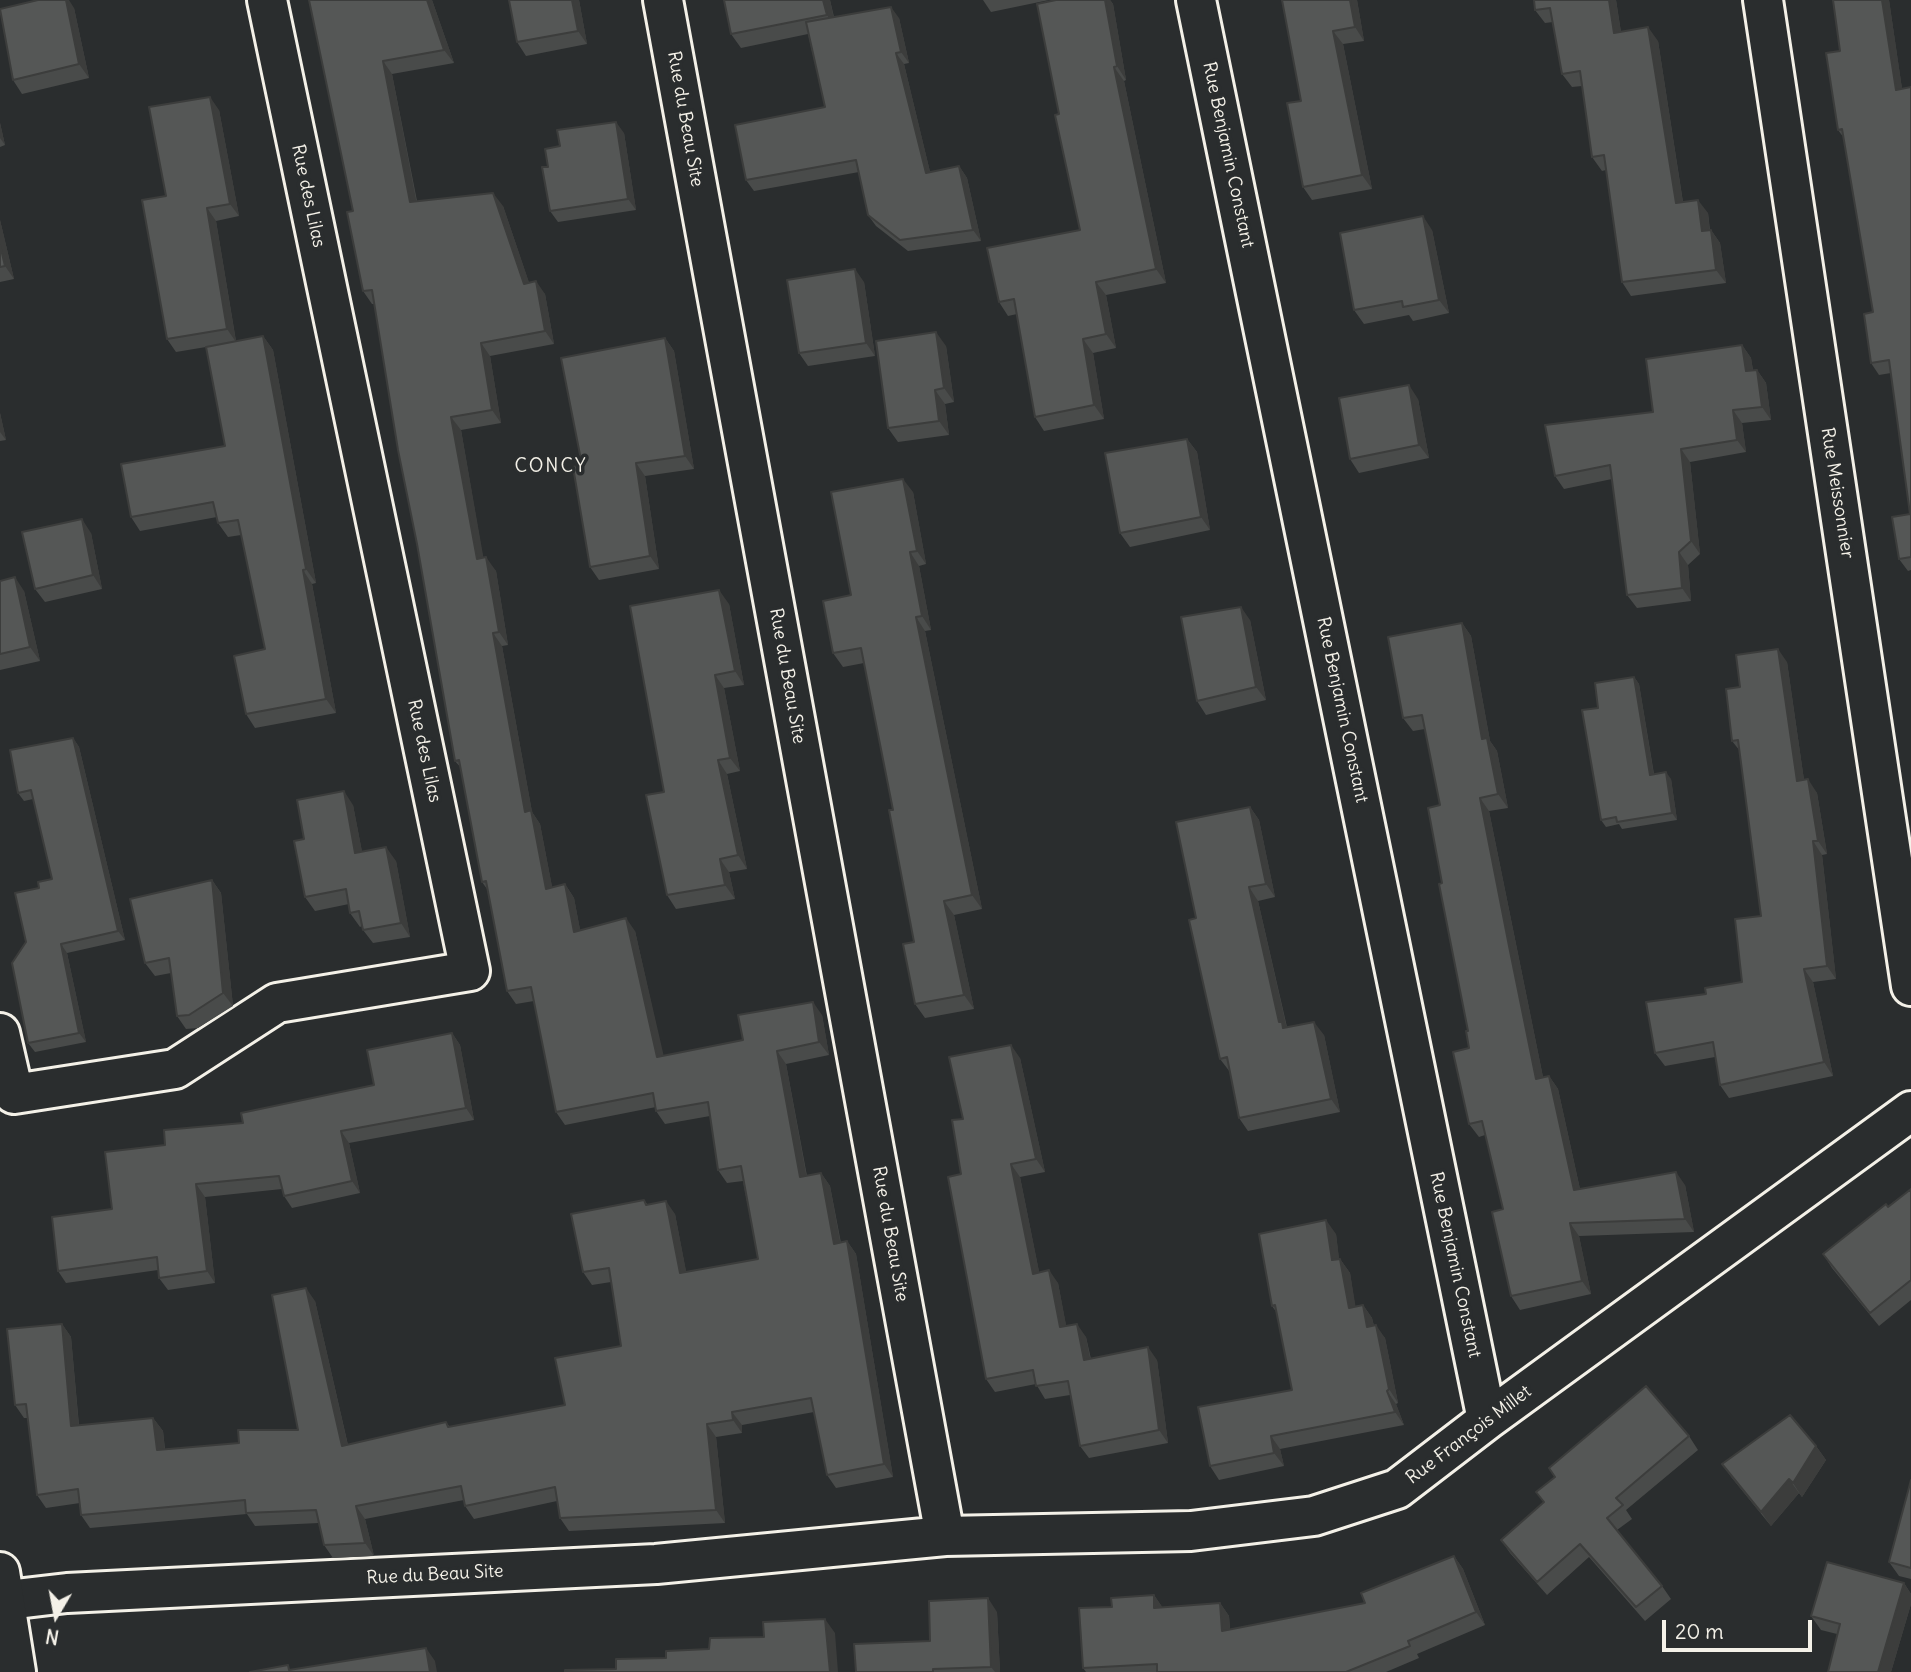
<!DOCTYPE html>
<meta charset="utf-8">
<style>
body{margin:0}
#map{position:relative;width:1911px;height:1672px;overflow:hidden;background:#2a2d2e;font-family:Delius,sans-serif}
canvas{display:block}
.north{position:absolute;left:21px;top:1581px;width:70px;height:70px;-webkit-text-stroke:5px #2a2d2e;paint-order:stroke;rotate:190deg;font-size:19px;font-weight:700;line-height:28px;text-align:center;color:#f4f1e8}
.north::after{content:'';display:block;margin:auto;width:24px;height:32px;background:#f4f1e8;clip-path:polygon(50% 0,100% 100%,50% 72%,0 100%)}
.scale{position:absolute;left:1662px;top:1620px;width:150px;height:32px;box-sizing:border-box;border:4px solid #f4f1e8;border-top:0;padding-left:9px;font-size:21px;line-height:24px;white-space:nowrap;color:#f4f1e8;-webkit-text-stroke:5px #2a2d2e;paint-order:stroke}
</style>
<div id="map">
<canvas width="1911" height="1672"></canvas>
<div class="north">N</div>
<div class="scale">20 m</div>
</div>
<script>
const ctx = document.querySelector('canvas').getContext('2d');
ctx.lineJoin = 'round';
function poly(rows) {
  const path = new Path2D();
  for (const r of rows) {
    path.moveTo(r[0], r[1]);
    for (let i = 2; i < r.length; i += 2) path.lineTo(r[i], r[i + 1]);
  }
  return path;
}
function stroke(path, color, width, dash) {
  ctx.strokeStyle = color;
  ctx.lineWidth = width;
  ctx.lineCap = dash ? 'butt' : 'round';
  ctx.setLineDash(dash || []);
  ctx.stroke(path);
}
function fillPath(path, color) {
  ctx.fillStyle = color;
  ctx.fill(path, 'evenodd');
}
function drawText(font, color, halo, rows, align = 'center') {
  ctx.font = font + ' Delius,sans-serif';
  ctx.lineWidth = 7;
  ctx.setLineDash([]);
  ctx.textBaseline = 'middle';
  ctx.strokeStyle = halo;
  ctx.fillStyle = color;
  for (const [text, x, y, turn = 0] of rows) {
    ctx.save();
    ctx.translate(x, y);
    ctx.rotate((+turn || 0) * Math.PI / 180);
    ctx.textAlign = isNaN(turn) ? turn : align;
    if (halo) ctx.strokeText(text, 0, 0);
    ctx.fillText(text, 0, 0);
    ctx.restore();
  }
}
const minor = poly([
 [663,0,945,1536],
 [1196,0,1487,1420],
 [1763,0,1911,986],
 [0,1033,14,1094,175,1069,277,1003,470,971,267,0],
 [0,1601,67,1593,656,1564,945,1536,1191,1531,1314,1516,1397,1489,1487,1420,1911,1111]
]);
const tertiary = poly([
 [0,1572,16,1672]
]);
stroke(minor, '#f4f1e8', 44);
stroke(tertiary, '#f4f1e8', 44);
stroke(minor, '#2a2d2e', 38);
stroke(tertiary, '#2a2d2e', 38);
fillPath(poly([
 [309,0,432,0,454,63,392,74,417,201,503,206,529,283,545,294,554,344,490,356,501,423,461,430,483,558,496,571,508,645,502,646,532,812,540,824,552,887,565,884,574,898,580,930,635,931,663,1056,743,1040,822,1015,829,1055,786,1064,807,1176,821,1173,830,1186,841,1243,847,1241,856,1254,893,1477,836,1488,827,1475,814,1412,742,1425,742,1433,716,1437,725,1523,569,1531,560,1518,557,1501,474,1519,465,1506,464,1500,365,1519,374,1556,333,1558,324,1545,319,1523,255,1526,247,1514,90,1528,81,1515,80,1503,46,1508,37,1495,28,1418,24,1418,15,1405,62,1324,71,1337,79,1425,153,1418,163,1431,165,1449,239,1443,298,1430,315,1301,348,1445,446,1422,450,1427,565,1405,621,1346,611,1282,592,1285,583,1272,644,1200,648,1205,675,1214,686,1272,758,1259,743,1181,727,1183,718,1170,710,1116,665,1124,656,1111,656,1107,565,1125,556,1112,534,1001,516,1004,507,991,487,889,482,882,461,768,455,761,374,304,372,304,363,291,353,211],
 [509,0,579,0,587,44,526,56,517,42],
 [724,0,830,0,834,17,899,18,909,63,904,64,930,172,959,166,967,178,981,241,908,251,876,226,868,215,859,172,754,191,746,180,825,107,808,34,741,48,731,34],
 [983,0,1049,0,991,12],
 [1056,0,1110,0,1113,4,1126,80,1124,81,1166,283,1106,295,1116,348,1093,353,1104,419,1044,431,1035,417,1017,314,1008,316,999,302,1080,230,1059,114],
 [1282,0,1357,0,1364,41,1343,44,1372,189,1312,200,1303,187,1301,101],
 [1534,0,1616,0,1621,32,1658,41,1683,202,1708,213,1710,230,1711,230,1720,243,1726,283,1631,296,1622,282,1606,170,1602,171,1592,157,1582,86,1572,87,1562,74,1553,22,1545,23,1535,10],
 [1833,0,1889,0,1902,89,1911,87,1911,570,1908,571,1899,559,1910,514,1891,373,1879,375,1871,363,1873,312,1844,138,1838,130,1840,51],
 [74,8,89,78,22,94,13,80],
 [219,110,239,216,216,221,236,341,263,336,273,350,316,583,312,584,336,713,255,728,246,714,265,649,241,535,228,537,218,523,217,517,140,531,131,517,225,446,206,347,176,352,167,339,166,196],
 [0,123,5,145,0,147],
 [624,133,636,210,558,222,550,211,548,167],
 [0,220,14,279,0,282],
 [1432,230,1449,313,1413,321,1409,315,1364,324,1354,310],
 [864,282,875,356,808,366,799,353],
 [665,338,674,351,694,469,645,476,659,569,599,580,590,567,582,465],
 [1742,345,1751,358,1753,370,1757,370,1766,383,1771,420,1742,423,1746,452,1690,462,1700,554,1688,565,1691,601,1637,608,1627,595,1612,479,1564,489,1555,476,1653,412],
 [946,346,954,402,945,404,949,435,898,442,888,428],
 [1418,399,1429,458,1359,473,1350,459],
 [0,413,6,440,0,441],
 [1187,439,1197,452,1210,530,1130,547,1120,533],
 [913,492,926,564,919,566,931,630,925,631,982,909,954,915,974,1009,925,1018,915,1004,914,942,893,810,864,663,843,667,833,653,851,595],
 [91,533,102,589,45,602,35,589],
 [0,581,24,591,40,661,0,670],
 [729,604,744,685,724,688,740,771,727,774,747,869,729,872,735,899,676,909,667,895],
 [1250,620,1266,700,1206,715,1197,701],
 [1462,623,1471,636,1490,741,1497,751,1508,808,1489,811,1543,1077,1549,1076,1558,1089,1580,1189,1685,1185,1694,1232,1579,1236,1591,1294,1520,1310,1511,1296,1503,1209,1485,1135,1479,1137,1469,1124,1469,1048,1468,1031,1442,883,1440,805,1425,729,1413,731,1403,718],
 [1787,662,1804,780,1817,793,1827,854,1822,855,1836,979,1813,982,1833,1076,1729,1098,1720,1085,1715,1057,1665,1066,1655,1053,1706,994,1742,982,1761,916,1740,751,1732,741],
 [1634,677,1639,684,1654,774,1671,779,1677,820,1622,829,1619,824,1606,827,1601,820,1598,708],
 [73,738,79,747,125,940,67,953,86,1042,35,1052,28,1043,26,942,39,888,52,879,33,799,24,801,18,793],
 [353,805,362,852,396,861,410,937,373,943,363,930,362,926,360,927,350,913,349,904,315,911,305,897,304,839],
 [1250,807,1259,820,1275,897,1258,901,1287,1027,1324,1035,1340,1112,1248,1131,1239,1118,1230,1072,1220,1059,1196,918],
 [212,880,221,893,233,1006,198,1028,186,1029,177,1016,171,973,155,976,145,963],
 [452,1033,460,1045,474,1120,349,1143,360,1193,292,1208,284,1196,282,1189,205,1197,215,1283,168,1290,159,1278,158,1270,66,1283,58,1271,112,1209,165,1145,374,1085],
 [1020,1058,1045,1172,1020,1177,1039,1272,1058,1283,1066,1326,1086,1337,1091,1359,1157,1360,1168,1443,1089,1458,1080,1446,1070,1395,1045,1399,1036,1384,995,1392,986,1379,961,1174],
 [1911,1189,1911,1300,1879,1326,1832,1268,1823,1254],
 [1336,1234,1339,1260,1340,1259,1350,1273,1355,1306,1363,1305,1372,1318,1374,1326,1385,1338,1398,1403,1396,1404,1404,1425,1280,1449,1284,1466,1219,1480,1210,1466,1292,1390,1277,1313,1272,1306],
 [1689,1436,1698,1450,1626,1510,1632,1519,1617,1530,1662,1586,1671,1599,1645,1621,1589,1557,1547,1595,1510,1553,1501,1540],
 [1816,1446,1826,1460,1802,1497,1799,1493,1771,1526,1732,1478,1722,1464],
 [1911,1480,1911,1579,1899,1576,1889,1562],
 [1454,1556,1463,1569,1485,1625,1417,1654,1419,1658,1386,1672,1086,1672,1083,1668,1154,1595,1162,1607,1220,1603,1229,1616,1230,1629,1365,1603],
 [1904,1583,1911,1594,1911,1604,1891,1672,1828,1672,1837,1634,1821,1630,1811,1616],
 [997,1612,1000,1672,856,1672,930,1641]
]), '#494b4a');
fillPath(poly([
 [66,0,69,0,74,8,89,78,79,64],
 [427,0,432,0,454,63,444,50],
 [572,0,579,0,587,44,578,31],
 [823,0,830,0,836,29,827,15],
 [1105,0,1110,0,1113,4,1126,80,1117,66],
 [1350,0,1357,0,1364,41,1355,27],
 [1609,0,1616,0,1623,46,1614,33],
 [1882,0,1889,0,1904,102,1896,90],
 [891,7,899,18,909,63,901,52],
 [1648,27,1658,41,1685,216,1676,203],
 [1333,31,1343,44,1372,189,1362,175],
 [896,53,904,64,933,184,926,173],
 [383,61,392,74,419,215,410,202],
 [1114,67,1124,81,1166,283,1156,269],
 [210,97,219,110,239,216,230,204],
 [616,122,624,133,636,210,628,199],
 [0,123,5,145,0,138],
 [959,166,967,178,981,241,973,230],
 [493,193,503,206,534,297,524,284],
 [1698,200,1708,213,1711,244,1702,231],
 [207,208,216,221,236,342,227,329],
 [1423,216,1432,230,1449,313,1439,300],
 [0,220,14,279,5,266,0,245],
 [1711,230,1720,243,1726,283,1716,270],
 [855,269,864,282,875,356,866,343],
 [536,281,545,294,554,344,545,331],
 [1096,282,1106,295,1116,348,1106,334],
 [936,332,946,346,954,402,944,388],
 [263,336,273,350,316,583,306,569],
 [665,338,674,351,694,469,685,456],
 [1083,339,1093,353,1104,419,1094,405],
 [481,343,490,356,501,423,492,410],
 [1742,345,1751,358,1755,384,1746,371],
 [1757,370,1766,383,1771,420,1762,407],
 [1409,385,1418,399,1429,458,1419,445],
 [935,390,945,404,949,435,939,421],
 [1733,410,1742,423,1746,452,1737,440],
 [0,413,6,440,0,432],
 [451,417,461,430,486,572,477,559],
 [1187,439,1197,452,1210,530,1201,517],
 [1681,449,1690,462,1700,554,1691,541],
 [636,463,645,476,659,569,650,556],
 [903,479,913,492,926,564,917,551],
 [82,519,91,533,102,589,93,575],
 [910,552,919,566,931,630,922,616],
 [1679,552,1688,565,1691,601,1682,588],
 [486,557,496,571,508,645,499,632],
 [303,570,312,584,336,713,326,699],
 [15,577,24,591,40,661,30,647],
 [719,590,729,604,744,685,735,671],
 [1241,607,1250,620,1266,700,1256,687],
 [916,617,925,631,982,909,972,895],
 [1462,623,1471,636,1490,741,1497,751,1508,808,1498,794,1482,739],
 [493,633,502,646,532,812,540,824,555,902,546,889,525,812],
 [1778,649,1787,662,1806,794,1797,781],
 [715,675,724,688,740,771,730,758],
 [1634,677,1639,684,1655,782,1650,775],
 [73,738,79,747,125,940,118,931],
 [718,760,727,774,747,869,738,855],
 [1666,772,1671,779,1677,820,1672,813],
 [1808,779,1817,793,1827,854,1818,841],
 [344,791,353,805,365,867,355,853],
 [1480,798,1489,811,1546,1092,1536,1079],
 [1250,807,1259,820,1275,897,1266,884],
 [1813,841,1822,855,1836,979,1827,966],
 [386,847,396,861,410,937,401,923],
 [720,859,729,872,735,899,725,885],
 [212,880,221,893,233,1006,223,993],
 [565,884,574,898,583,945,574,932],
 [1249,887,1258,901,1287,1029,1292,1041,1279,1022],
 [944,901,954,915,974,1009,964,995],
 [626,918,635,931,667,1070,657,1057],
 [61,944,67,953,86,1042,79,1033],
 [1804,969,1813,982,1833,1076,1824,1062],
 [813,1002,822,1015,829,1055,819,1042],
 [1314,1022,1324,1035,1340,1112,1331,1099],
 [452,1033,460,1045,474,1120,466,1108],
 [1011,1045,1020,1058,1045,1172,1036,1159],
 [777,1051,786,1064,809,1190,800,1177],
 [1549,1076,1558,1089,1583,1203,1574,1190],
 [341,1131,349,1143,360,1193,352,1181],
 [1011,1164,1020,1177,1042,1286,1033,1274],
 [1676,1172,1685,1185,1694,1232,1685,1219],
 [821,1173,830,1186,843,1257,834,1244],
 [196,1184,205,1197,215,1283,207,1271],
 [666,1201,675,1214,689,1286,680,1273],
 [1326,1220,1336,1234,1341,1274,1332,1260],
 [1570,1223,1579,1236,1591,1294,1582,1281],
 [847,1241,856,1254,893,1477,884,1464],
 [1340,1259,1350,1273,1358,1321,1349,1308],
 [1049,1270,1058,1283,1069,1340,1060,1327],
 [306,1288,315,1301,351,1459,342,1446],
 [1363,1305,1372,1318,1377,1340,1367,1327],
 [62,1324,71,1337,80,1439,71,1426],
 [1077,1324,1086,1337,1093,1373,1084,1360],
 [1376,1325,1385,1338,1398,1403,1389,1389],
 [1148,1347,1157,1360,1168,1443,1159,1430],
 [1387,1391,1396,1404,1404,1425,1395,1412],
 [732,1412,742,1425,742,1433,733,1420],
 [153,1418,163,1431,166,1463,157,1450],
 [707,1424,716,1437,725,1523,716,1510],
 [1271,1436,1280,1449,1284,1466,1274,1453],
 [1816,1446,1826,1460,1802,1497,1793,1483],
 [1789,1479,1799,1493,1771,1526,1761,1512],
 [356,1506,365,1519,374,1556,365,1543],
 [1454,1556,1463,1569,1485,1625,1476,1612],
 [1904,1583,1911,1594,1911,1604,1891,1672,1878,1672],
 [1154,1595,1163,1608,1154,1608],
 [988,1598,997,1612,1000,1672,995,1672,991,1667],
 [1220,1603,1229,1616,1231,1644,1222,1631],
 [825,1619,835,1633,838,1672,830,1672],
 [426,1648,435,1661,437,1672,430,1672]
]), '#3c3d3c');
const building = poly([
 [38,0,66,0,79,64,13,80,0,9,38,0],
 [309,0,427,0,444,50,383,61,410,202,493,193,524,284,536,281,545,331,481,343,492,410,451,417,477,559,486,557,499,632,493,633,525,812,531,810,546,889,565,884,574,932,626,918,657,1057,743,1040,738,1015,813,1002,819,1042,777,1051,800,1177,821,1173,834,1244,847,1241,884,1464,827,1475,811,1398,732,1412,733,1420,707,1424,716,1510,560,1518,555,1487,465,1506,461,1486,356,1506,365,1543,324,1545,316,1510,246,1513,245,1500,81,1515,78,1489,37,1495,26,1404,15,1405,7,1329,62,1324,71,1426,153,1418,157,1450,239,1443,238,1430,298,1430,272,1295,306,1288,342,1446,446,1422,448,1427,565,1405,555,1358,621,1346,609,1268,583,1272,571,1214,644,1200,646,1205,666,1201,680,1273,758,1259,741,1166,718,1170,708,1102,656,1111,653,1093,556,1112,531,987,507,991,486,881,482,882,459,760,455,761,417,544,398,450,372,290,363,291,347,212,353,211,309,0],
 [509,0,572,0,578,31,517,42,509,0],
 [724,0,823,0,827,15,731,34,724,0],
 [1056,0,1105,0,1117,66,1114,67,1156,269,1096,282,1106,334,1083,339,1094,405,1035,417,1014,299,999,302,987,248,1080,230,1055,115,1059,114,1037,4,1056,0],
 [1282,0,1350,0,1355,27,1333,31,1362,175,1303,187,1287,103,1301,101,1282,0],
 [1534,0,1609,0,1614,33,1648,27,1676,203,1698,200,1702,231,1711,230,1716,270,1622,282,1604,155,1592,157,1580,71,1562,74,1550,8,1535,10,1534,0],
 [1833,0,1882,0,1896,90,1911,87,1911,557,1899,559,1892,517,1910,514,1889,360,1871,363,1864,314,1873,312,1842,129,1838,130,1826,53,1840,51,1833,0],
 [891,7,901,52,896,53,926,173,959,166,973,230,900,240,868,215,856,160,746,180,735,125,825,107,806,22,891,7],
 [210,97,230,204,207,208,227,329,167,339,142,200,166,196,149,107,210,97],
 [616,122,628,199,550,211,542,167,548,167,545,149,560,146,557,130,616,122],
 [1423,216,1439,300,1403,307,1402,301,1354,310,1340,233,1423,216],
 [0,245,5,266,0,267,0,245],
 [855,269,866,343,799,353,787,280,855,269],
 [936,332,944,388,935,390,939,421,888,428,876,341,936,332],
 [263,336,306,569,303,570,326,699,246,714,234,656,265,649,238,520,218,523,213,502,131,517,121,464,225,446,206,347,263,336],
 [665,338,685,456,636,463,650,556,590,567,573,467,582,465,561,358,665,338],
 [1742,345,1746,371,1757,370,1762,407,1733,410,1737,440,1681,449,1691,541,1679,552,1682,588,1627,595,1610,465,1555,476,1545,425,1653,412,1646,359,1742,345],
 [1409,385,1419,445,1350,459,1339,398,1409,385],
 [1187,439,1201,517,1120,533,1105,453,1187,439],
 [903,479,917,551,910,552,922,616,916,617,972,895,944,901,964,995,915,1004,903,944,914,942,889,810,893,810,861,648,833,653,823,601,851,595,831,492,903,479],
 [82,519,93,575,35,589,22,532,82,519],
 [15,577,30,647,0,654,0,581,15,577],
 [719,590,735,671,715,675,730,758,718,760,738,855,720,859,725,885,667,895,646,795,664,792,630,606,719,590],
 [1241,607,1256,687,1197,701,1181,617,1241,607],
 [1462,623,1482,739,1487,738,1498,794,1480,798,1509,946,1536,1079,1549,1076,1574,1190,1676,1172,1685,1219,1570,1223,1582,1281,1511,1296,1492,1212,1503,1209,1482,1121,1469,1124,1453,1052,1469,1048,1466,1031,1468,1031,1439,884,1442,883,1428,808,1440,805,1422,715,1403,718,1388,637,1462,623],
 [1778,649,1797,781,1808,779,1818,841,1813,841,1827,966,1804,969,1824,1062,1720,1085,1713,1042,1655,1053,1646,1002,1706,994,1705,988,1742,982,1735,919,1761,916,1738,740,1732,741,1726,689,1740,687,1736,655,1778,649],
 [1634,677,1650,775,1666,772,1672,813,1617,822,1616,817,1601,820,1582,710,1598,708,1595,683,1634,677],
 [73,738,118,931,61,944,79,1033,28,1043,12,963,26,942,15,893,39,888,38,882,52,879,31,790,18,793,10,750,73,738],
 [344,791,355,853,386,847,401,923,363,930,359,911,350,913,346,889,305,897,294,841,304,839,297,800,344,791],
 [1250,807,1266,884,1249,887,1279,1022,1282,1022,1283,1028,1314,1022,1331,1099,1239,1118,1227,1057,1220,1059,1189,920,1196,918,1176,822,1250,807],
 [212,880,223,993,189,1015,177,1016,169,958,145,963,130,899,212,880],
 [452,1033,466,1108,341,1131,352,1181,284,1196,279,1176,196,1184,207,1271,159,1278,157,1257,58,1271,52,1217,112,1209,105,1152,165,1145,164,1130,243,1123,241,1113,374,1085,367,1050,452,1033],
 [1011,1045,1036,1159,1011,1164,1033,1274,1049,1270,1060,1327,1077,1324,1084,1360,1148,1347,1159,1430,1080,1446,1068,1381,1036,1386,1033,1370,986,1379,948,1177,961,1174,952,1120,963,1119,949,1057,1011,1045],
 [1911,1189,1911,1280,1870,1313,1823,1254,1886,1204,1888,1207,1911,1189],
 [1326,1220,1332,1260,1340,1259,1349,1308,1363,1305,1367,1327,1376,1325,1389,1389,1387,1391,1395,1412,1271,1436,1274,1453,1210,1466,1198,1407,1292,1390,1275,1305,1272,1306,1259,1234,1326,1220],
 [1646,1386,1689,1436,1616,1498,1623,1505,1607,1518,1662,1586,1636,1607,1580,1544,1537,1582,1501,1540,1544,1502,1536,1492,1555,1477,1549,1468,1646,1386],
 [1790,1415,1816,1446,1793,1483,1789,1479,1761,1512,1722,1464,1790,1415],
 [1911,1480,1911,1568,1889,1562,1911,1480],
 [1454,1556,1476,1612,1408,1641,1410,1646,1346,1672,1157,1672,1157,1664,1083,1668,1079,1608,1112,1607,1111,1598,1154,1595,1154,1608,1220,1603,1222,1631,1365,1603,1361,1593,1454,1556],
 [1827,1562,1904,1583,1878,1672,1828,1672,1840,1624,1811,1616,1827,1562],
 [988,1598,991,1667,933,1669,933,1672,856,1672,854,1644,930,1641,929,1601,988,1598],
 [825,1619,830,1672,565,1672,565,1670,616,1669,616,1659,666,1658,666,1651,709,1649,710,1638,764,1637,763,1622,825,1619],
 [426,1648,430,1672,250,1672,288,1665,289,1670,426,1648]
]);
fillPath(building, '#555756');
stroke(building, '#3c3d3c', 2);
drawText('18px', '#f4f1e8', '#2a2d2e', [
 ["Rue du Beau Site",685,119,80],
 ["Rue Benjamin Constant",1228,155,78],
 ["Rue des Lilas",308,196,78],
 ["Rue Meissonnier",1837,493,81],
 ["Rue du Beau Site",787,676,80],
 ["Rue Benjamin Constant",1342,710,78],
 ["Rue des Lilas",424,751,78],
 ["Rue du Beau Site",890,1234,80],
 ["Rue Benjamin Constant",1455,1265,78],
 ["Rue François Millet",1469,1435,-37],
 ["Rue du Beau Site",435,1575,-3]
]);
ctx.letterSpacing = '2px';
drawText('19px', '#f4f1e8', '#2a2d2e', [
 ["CONCY",551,467]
]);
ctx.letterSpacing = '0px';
</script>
